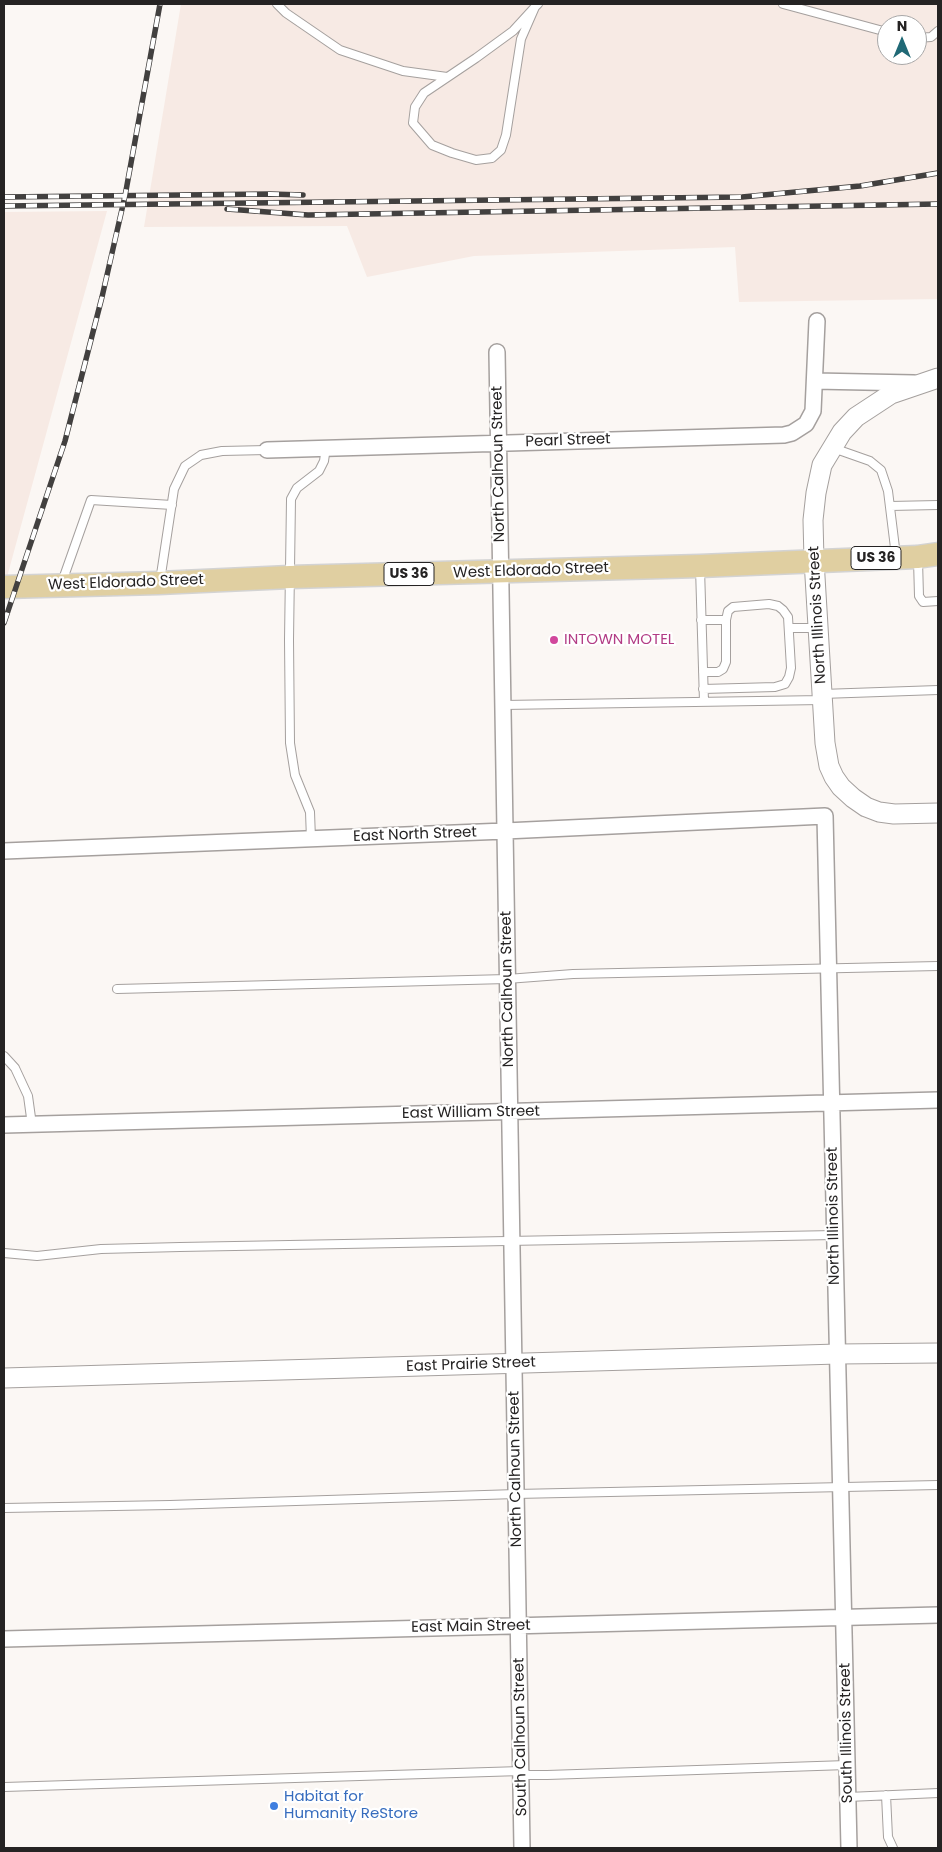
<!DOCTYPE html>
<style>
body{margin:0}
#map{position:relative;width:942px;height:1852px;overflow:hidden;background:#fbf7f4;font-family:Poppins,sans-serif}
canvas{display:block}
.frame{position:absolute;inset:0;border:5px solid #252323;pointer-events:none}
.north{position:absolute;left:877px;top:15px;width:50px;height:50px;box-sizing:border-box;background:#fff;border:1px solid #a8a7a7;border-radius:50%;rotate:0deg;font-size:14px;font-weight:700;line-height:20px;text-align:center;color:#252323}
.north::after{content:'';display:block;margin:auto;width:18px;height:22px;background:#206976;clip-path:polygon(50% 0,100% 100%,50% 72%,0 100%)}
</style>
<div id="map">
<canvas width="942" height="1852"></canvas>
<div class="frame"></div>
<div class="north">N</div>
</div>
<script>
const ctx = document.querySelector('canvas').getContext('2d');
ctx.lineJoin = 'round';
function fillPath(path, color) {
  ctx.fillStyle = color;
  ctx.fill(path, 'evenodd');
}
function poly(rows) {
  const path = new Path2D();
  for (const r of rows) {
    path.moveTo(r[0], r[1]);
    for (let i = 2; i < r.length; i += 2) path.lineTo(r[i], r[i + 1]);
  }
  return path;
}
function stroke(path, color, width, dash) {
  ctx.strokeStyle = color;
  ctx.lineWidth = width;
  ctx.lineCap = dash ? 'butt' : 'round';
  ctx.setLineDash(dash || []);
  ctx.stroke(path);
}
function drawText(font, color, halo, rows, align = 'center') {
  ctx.font = font + ' Poppins,sans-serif';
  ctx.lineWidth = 4.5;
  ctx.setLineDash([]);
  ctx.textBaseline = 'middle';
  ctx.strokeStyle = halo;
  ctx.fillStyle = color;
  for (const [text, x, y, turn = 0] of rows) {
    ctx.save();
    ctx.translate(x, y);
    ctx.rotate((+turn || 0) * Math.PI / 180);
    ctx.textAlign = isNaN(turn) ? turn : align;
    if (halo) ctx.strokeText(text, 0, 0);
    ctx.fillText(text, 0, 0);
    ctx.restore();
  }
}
fillPath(poly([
 [181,4,938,4,938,299,739,302,735,247,474,256,367,277,347,226,144,227],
 [887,25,917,25,917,55,887,55],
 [107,211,4,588,4,212]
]), '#f7eae4');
const service = poly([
 [277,4,286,13,340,50,403,71,447,77],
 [783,4,887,32],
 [535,7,521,39,506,135,501,150,492,158,476,160,452,153,432,145,413,123,415,107,424,93,476,58,513,31,535,7,538,4],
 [917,38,931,37,938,31],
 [833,448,870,461,881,470,888,491,896,556],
 [890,506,938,505],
 [918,560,919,596,923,602,938,601],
 [700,568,704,702],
 [160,581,174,489,185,466,201,455,222,451,267,450],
 [62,582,91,500,172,505],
 [701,620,726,620,726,662,723,669,718,672,703,672],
 [789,628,818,628],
 [703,689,775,687,785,684,789,677,791,668,788,617,783,610,778,606,769,604,733,607,728,611,726,620],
 [822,694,938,690],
 [503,705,822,700],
 [311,839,310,812,295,775,290,743,289,640,291,499,297,488,319,471,324,461,326,447],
 [117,989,507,979,573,974,938,966],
 [4,1056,15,1068,28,1096,32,1125],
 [4,1253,37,1256,101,1249,180,1247,835,1235],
 [4,1508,170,1505,516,1494,938,1485],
 [4,1787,521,1771,528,1775,547,1775,847,1765],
 [886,1795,888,1837,893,1848],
 [848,1797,938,1793]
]);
const minor = poly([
 [497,352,522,1848],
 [815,381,914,383],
 [267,450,784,435,792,433,806,424,813,411,817,321],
 [4,851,505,831,825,816,849,1848],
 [4,1125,938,1100],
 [4,1639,938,1615]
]);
const tertiary = poly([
 [938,378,891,394,856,417,842,432,822,465,816,493,813,520,814,560,825,743,829,766,834,777,841,787,853,798,866,807,879,812,894,814,938,813],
 [4,1378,838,1354,938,1353]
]);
const primary = poly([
 [4,587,159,583,290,577,700,566,917,557,938,554]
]);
stroke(service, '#a5a09e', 10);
stroke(minor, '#a5a09e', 18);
stroke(tertiary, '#a5a09e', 21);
stroke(primary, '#d3d3d3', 25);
stroke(service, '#fff', 8);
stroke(minor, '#fff', 15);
stroke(tertiary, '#fff', 19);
stroke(primary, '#e0cfa1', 22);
const rail = poly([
 [4,197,270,194,303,195],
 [4,206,742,197,860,186,938,173],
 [227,209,308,215,938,204],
 [4,623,65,441,102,297,125,196,160,4]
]);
stroke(rail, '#42403f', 5.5);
stroke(rail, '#fff', 4, [11]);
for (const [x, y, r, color] of [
 [554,640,5,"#d1479c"],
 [274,1806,5,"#3f7fe0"]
]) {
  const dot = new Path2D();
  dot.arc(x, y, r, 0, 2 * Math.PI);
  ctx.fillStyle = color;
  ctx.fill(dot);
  stroke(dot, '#fff', 2);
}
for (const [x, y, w] of [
 [876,558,50],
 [409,574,50]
]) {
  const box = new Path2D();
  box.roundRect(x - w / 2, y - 11.5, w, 23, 4);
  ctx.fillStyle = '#fff';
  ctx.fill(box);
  stroke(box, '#252323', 1);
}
drawText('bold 14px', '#252323', null, [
 ["US 36",876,558],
 ["US 36",409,574]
]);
drawText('15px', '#252323', '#fff', [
 ["Pearl Street",568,441,-2],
 ["North Calhoun Street",499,464,-91],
 ["West Eldorado Street",531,571,-2],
 ["West Eldorado Street",126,583,-2],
 ["North Illinois Street",818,615,-93],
 ["East North Street",415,835,-2],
 ["North Calhoun Street",508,989,-91],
 ["East William Street",471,1113,-1],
 ["North Illinois Street",834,1216,-91],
 ["East Prairie Street",471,1365,-2],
 ["North Calhoun Street",516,1469,-91],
 ["East Main Street",471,1627,-1],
 ["South Illinois Street",847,1733,-91],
 ["South Calhoun Street",521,1737,-91]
]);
drawText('15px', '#b23c85', '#fff', [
 ["INTOWN MOTEL",564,640]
], 'left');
drawText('15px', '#366cbe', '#fff', [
 ["Habitat for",284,1797],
 ["Humanity ReStore",284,1814]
], 'left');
</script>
